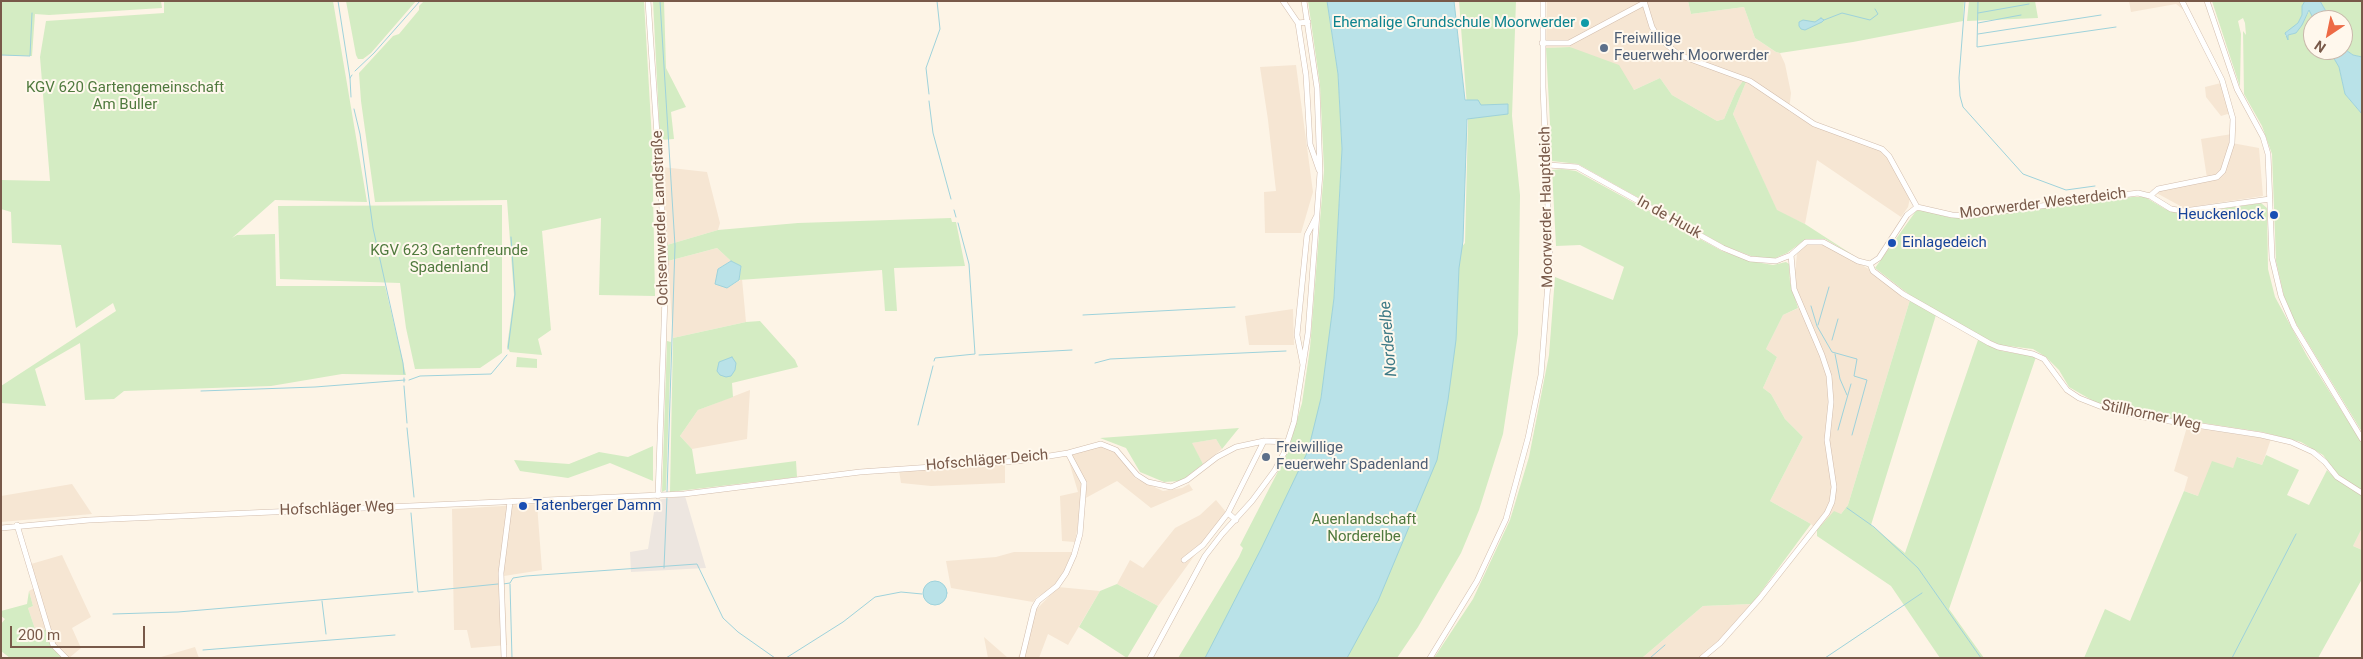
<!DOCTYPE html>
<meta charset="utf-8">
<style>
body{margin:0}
#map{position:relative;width:2363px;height:659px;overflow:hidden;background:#fdf4e6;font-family:Roboto,sans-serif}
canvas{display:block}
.frame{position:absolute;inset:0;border:2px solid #785949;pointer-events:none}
.north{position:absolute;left:2303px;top:10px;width:50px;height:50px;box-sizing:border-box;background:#fff8ed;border:1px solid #c9b8ab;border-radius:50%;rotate:214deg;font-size:14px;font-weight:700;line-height:20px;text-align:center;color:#785949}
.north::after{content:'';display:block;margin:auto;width:18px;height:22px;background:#ed6a45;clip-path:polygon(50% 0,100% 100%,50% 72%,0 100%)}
.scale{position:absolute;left:10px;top:626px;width:135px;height:22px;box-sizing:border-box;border:2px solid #785949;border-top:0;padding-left:6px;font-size:15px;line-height:18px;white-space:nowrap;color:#785949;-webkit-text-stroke:4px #fff8ed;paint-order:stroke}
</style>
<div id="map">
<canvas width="2363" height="659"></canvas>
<div class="frame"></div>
<div class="north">N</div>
<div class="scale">200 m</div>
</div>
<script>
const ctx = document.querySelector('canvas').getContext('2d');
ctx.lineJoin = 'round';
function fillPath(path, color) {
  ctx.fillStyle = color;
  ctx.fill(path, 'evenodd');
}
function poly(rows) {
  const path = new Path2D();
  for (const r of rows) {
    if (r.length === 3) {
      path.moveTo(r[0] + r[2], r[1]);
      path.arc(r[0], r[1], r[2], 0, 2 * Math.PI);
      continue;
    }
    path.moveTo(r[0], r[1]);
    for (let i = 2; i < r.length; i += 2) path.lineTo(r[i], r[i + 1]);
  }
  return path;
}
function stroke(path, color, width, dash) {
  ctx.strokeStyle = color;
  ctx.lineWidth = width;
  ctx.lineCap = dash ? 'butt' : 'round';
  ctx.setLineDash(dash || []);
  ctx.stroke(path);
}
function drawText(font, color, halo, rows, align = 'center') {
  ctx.font = font + ' Roboto,sans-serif';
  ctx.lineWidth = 4;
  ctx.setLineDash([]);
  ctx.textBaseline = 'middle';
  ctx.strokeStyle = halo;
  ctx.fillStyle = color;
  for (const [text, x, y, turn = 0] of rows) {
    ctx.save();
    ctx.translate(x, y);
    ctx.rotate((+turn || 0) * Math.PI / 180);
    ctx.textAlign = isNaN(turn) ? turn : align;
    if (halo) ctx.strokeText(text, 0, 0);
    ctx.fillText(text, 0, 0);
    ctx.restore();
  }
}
fillPath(poly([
 [1547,1,1688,1,1691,14,1744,7,1755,38,1776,52,1780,53,1785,64,1791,93,1789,111,1813,126,1882,151,1888,157,1910,198,1908,207,1901,217,1817,160,1805,224,1777,211,1733,114,1746,82,1736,91,1724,119,1717,121,1672,95,1660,78,1634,90,1570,47,1546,48],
 [2129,1,2180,1,2185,11,2176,4,2131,12],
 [1296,65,1313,192,1301,233,1265,233,1264,192,1276,191,1268,120,1260,67],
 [2221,83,2231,113,2221,116,2206,97,2205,87],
 [2232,134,2232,143,2259,148,2263,196,2184,208,2151,190,2207,178,2201,139],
 [662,167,707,172,720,223,718,230,667,245],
 [1818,243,1833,248,1872,271,1910,300,1848,505,1841,514,1817,530,1811,524,1770,501,1803,437,1785,419,1771,394,1763,388,1777,357,1766,349,1783,315,1803,306,1794,281,1797,254,1807,244],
 [717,248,731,261,718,269,727,288,742,279,746,322,673,338,668,261],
 [1293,309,1294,345,1249,345,1245,316],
 [750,390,747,439,692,449,680,436,698,410],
 [2187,427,2262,438,2271,439,2262,465,2238,457,2233,468,2198,496,2184,491,2188,477,2174,471],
 [1216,439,1222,449,1203,464,1191,443],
 [1104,446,1116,451,1135,478,1163,491,1182,488,1189,484,1193,490,1151,508,1117,481,1082,500,1075,542,1062,541,1060,496,1078,492,1067,455],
 [1005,464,1005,483,931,486,901,483,899,470],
 [72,484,92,514,1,522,1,496],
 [1216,500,1226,512,1158,606,1117,584,1130,560,1143,568,1175,528,1200,515],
 [537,504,542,570,504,576,507,645,471,648,467,630,454,630,452,509],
 [2362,528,2362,550,2353,546],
 [1014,552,1072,552,1063,573,1055,584,1048,591,1037,597,1033,602,951,588,946,561,996,557],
 [62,555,91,617,72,628,81,648,69,658,55,645,47,629,36,632,28,608,33,606,29,591,34,588,31,564],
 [1058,587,1100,591,1068,645,1048,634,1039,658,1018,658,1033,613],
 [1752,604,1719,642,1700,658,1642,658,1703,606],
 [984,637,1008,658,988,658],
 [195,647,199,658,161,658,161,657]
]), '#f6e6d3');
fillPath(poly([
 [685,496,706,568,631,572,630,552,648,549,656,500]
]), '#ede6e0');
fillPath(poly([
 [1,1,161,1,162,8,49,15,35,14,32,56,1,55],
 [164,1,333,1,367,202,275,200,232,238,237,235,275,234,276,286,385,286,406,375,342,374,271,386,124,391,114,399,85,400,80,343,35,369,46,406,1,403,1,386,116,311,113,303,76,328,61,245,12,243,11,212,1,209,1,180,50,181,40,57,46,21,164,13],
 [346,1,416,1,371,53,363,59,358,59,356,55],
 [424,1,644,1,652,140,655,296,599,295,601,218,542,231,551,330,538,339,542,355,510,352,507,347,514,295,507,200,375,202,361,101,359,73,393,36,399,34,419,10,419,6],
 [653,1,664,1,666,68,686,107,671,112,674,139,660,140],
 [1308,1,1327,1,1338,74,1342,149,1334,298,1329,347,1317,423,1465,243,1468,120,1459,1,1516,1,1512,116,1520,195,1518,334,1503,434,1479,510,1461,553,1418,627,1397,658,1178,658,1239,557,1243,548,1240,545,1287,454,1302,403,1310,348,1324,170,1320,85],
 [1688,1,1964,1,1963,21,1853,42,1780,53,1776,52,1755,38,1744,7,1691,14],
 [1969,1,2035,1,2038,18,1967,21],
 [2212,1,2305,1,2302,6,2302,15,2298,23,2291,30,2287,31,2285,36,2296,33,2310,10,2314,20,2313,50,2329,50,2339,66,2345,94,2362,114,2362,432,2294,320,2284,296,2276,261,2272,154,2262,126,2244,94,2243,31,2246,35,2245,23,2243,18,2238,21,2241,34,2240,87],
 [2320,1,2362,1,2362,57,2353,55,2343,48,2343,20,2331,20],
 [1570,47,1619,65,1634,90,1660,78,1672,95,1717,121,1724,119,1736,91,1743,81,1746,82,1733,114,1777,210,1805,224,1856,257,1825,239,1806,239,1787,253,1773,259,1751,256,1725,246,1578,164,1552,161,1546,48],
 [1562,169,1576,171,1722,251,1750,261,1773,265,1786,262,1789,264,1790,282,1798,308,1783,315,1766,349,1777,357,1763,388,1771,394,1785,419,1803,437,1770,501,1811,524,1752,604,1703,606,1642,658,1434,658,1473,599,1510,520,1529,457,1549,355,1555,277,1613,300,1624,267,1580,245,1556,246,1552,170],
 [2132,197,2145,197,2165,209,2184,214,2261,203,2267,208,2268,269,2275,297,2307,356,2362,443,2362,491,2338,475,2323,455,2301,442,2262,432,2144,414,2095,402,2069,387,2059,370,2046,357,2033,349,2000,345,1985,338,1911,296,1875,268,1916,211,1922,210,1952,218,1966,218],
 [502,205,502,353,480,368,415,369,406,328,400,283,280,279,278,206],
 [951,218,952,222,956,222,965,266,894,268,897,311,885,311,882,270,739,280,741,266,731,261,717,248,668,261,667,245,718,230,798,223],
 [1910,300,1936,315,1871,525,1905,553,1978,340,2002,351,2036,357,1949,609,1984,658,1940,658,1891,586,1817,536,1817,530,1834,511,1841,514,1848,505],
 [760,321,795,360,798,367,732,383,733,397,698,410,680,436,692,449,696,474,796,461,797,477,670,492,673,338,746,322],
 [667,341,671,342,666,490,662,492],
 [517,357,537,359,537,368,516,367],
 [1239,428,1222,449,1216,439,1192,443,1203,464,1181,481,1164,482,1140,472,1126,448,1100,438],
 [653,446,653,481,610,463,568,478,520,471,514,460,569,464,599,452,628,457],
 [2266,455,2299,470,2287,495,2309,505,2327,470,2336,479,2362,494,2362,528,2353,546,2362,550,2362,579,2318,658,2084,658,2105,609,2130,621,2184,491,2198,496,2212,461,2233,468,2237,457,2262,465],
 [1117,584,1158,606,1127,658,1079,627,1100,591],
 [29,591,33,606,28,608,36,632,47,629,52,645,64,658,10,658,1,651,1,624,5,619,1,616,1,611,27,604]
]), '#d4ecc3');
const water = poly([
 [1327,1,1454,1,1465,100,1478,100,1481,105,1508,104,1508,114,1467,119,1463,241,1459,268,1456,340,1448,400,1437,460,1378,601,1347,658,1205,658,1262,547,1308,451,1321,398,1334,298,1342,149,1338,74,1327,1],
 [2305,1,2320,1,2331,20,2314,20,2309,10,2302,25,2296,33,2288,35,2288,40,2285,33,2298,23,2302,15,2302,6,2305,1],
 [1821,18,1824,20,1822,22,1805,30,1801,29,1799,26,1799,22,1803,20,1815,22,1821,18],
 [2343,48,2353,55,2362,57,2362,114,2345,94,2339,67,2329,50,2343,50,2343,48],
 [731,261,741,266,739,280,727,288,715,284,718,269,731,261],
 [732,357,736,363,735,370,731,376,726,377,720,375,717,371,719,362,732,357],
 [935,593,12]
]);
fillPath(water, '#b9e2e8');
stroke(water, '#9ed2db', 1);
stroke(poly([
 [338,1,350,78],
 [660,1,675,246,667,492],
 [1965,1,1959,78,1960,96,1963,107,2023,174,2066,190,2095,186],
 [1978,1,1977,47,2116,27],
 [1978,13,2029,4],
 [1824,20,1842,13,1870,20,1878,14,1875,9],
 [1978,23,2021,15],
 [1978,34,2101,15],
 [1,55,30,56,32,13],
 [355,71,374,53,420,1],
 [929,94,926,68,940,29,937,1],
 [351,97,350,78,352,75],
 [929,101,933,133,951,199],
 [354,109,360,134,373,228,403,363,404,374],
 [954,210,956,217],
 [1811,306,1817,326,1832,352,1857,359,1854,376,1867,380,1852,435],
 [1083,315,1235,307],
 [1818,325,1829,287],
 [1832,340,1838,319],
 [508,349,515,294,511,237],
 [1835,354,1840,379,1847,395],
 [979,355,1072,350],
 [934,361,935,358,975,354,969,264,958,223],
 [1095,363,1110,359,1286,351],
 [404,378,404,382],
 [409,380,420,376,491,374,507,355],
 [404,386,407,423],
 [201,391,315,387,405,380],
 [918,425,933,366],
 [407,428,414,497],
 [1838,430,1851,384],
 [1847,508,1874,527,1918,568,1981,658],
 [411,513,418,592,498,584],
 [664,568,667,496],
 [503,584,510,583,513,578,526,576,697,564,723,618,738,632,775,658],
 [510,584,512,658],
 [322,601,326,634],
 [113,614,178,612,413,592],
 [203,650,395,635],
 [786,658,843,622,875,597,901,592,922,594],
 [1650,658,1665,645],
 [1825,658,1922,593],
 [2232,658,2296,534]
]), '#9ed2db', 1);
const minor = poly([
 [648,1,666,269,658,496],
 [1283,1,1298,23,1308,22],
 [1644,1,1652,27,1658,37,1679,55,1750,81,1814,124,1882,149,1889,156,1917,207],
 [2207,1,2237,89,2263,137,2268,154,2272,258,2281,296,2294,326,2362,439],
 [1298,23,1306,75,1310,144,1319,170],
 [1542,43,1569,43,1644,3],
 [1548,165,1577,167,1723,248,1750,259,1776,261,1791,255,1806,242,1823,242,1858,261,1870,264,1873,271,1903,294,1989,343,1998,347,2033,354,2044,359,2067,390,2079,398,2102,407,2143,417,2261,435,2291,442,2313,452,2325,462,2337,477,2362,493],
 [2150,196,2158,189,2217,177,2223,171,2232,143,2233,119,2222,80,2182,1],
 [1917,207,1952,215,1966,216,2138,193,2150,196,2171,209,2184,211,2270,199],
 [1870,264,1879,258,1907,215,1917,207],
 [1303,365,1297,335,1307,235,1316,217],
 [1236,520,1228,513,1264,441],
 [17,525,53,645,66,658],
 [1,528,89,520,684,494,860,472,1018,461,1068,453,1101,444,1116,450,1137,475,1148,482,1171,487,1187,480,1217,457,1236,447,1264,441,1288,442],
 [1184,560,1203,545,1228,513],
 [504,658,501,573,510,502],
 [1022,658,1034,608,1038,601,1057,586,1066,573,1074,555,1080,534,1084,483,1068,453],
 [1150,658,1205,556,1222,534,1252,501,1275,470,1284,453,1294,422,1308,333,1320,173,1317,88,1304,1],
 [1430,658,1477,581,1506,519,1528,438,1541,375,1550,256,1543,87,1543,1],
 [1702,658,1720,643,1760,598,1827,513,1832,502,1834,487,1827,440,1831,402,1829,376,1822,355,1794,289,1791,255]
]);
stroke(minor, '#d2bdad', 6);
stroke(minor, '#fff', 5);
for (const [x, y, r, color] of [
 [1585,23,5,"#0f9aa8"],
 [1604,48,5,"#5c6f8a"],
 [2274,215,5,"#1a4fb4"],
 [1892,243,5,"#1a4fb4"],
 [1266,457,5,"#5c6f8a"],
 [523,506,5,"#1a4fb4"]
]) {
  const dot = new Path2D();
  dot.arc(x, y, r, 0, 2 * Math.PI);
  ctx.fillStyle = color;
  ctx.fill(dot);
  stroke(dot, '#fff8ed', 2);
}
drawText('15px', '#0d838f', '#fff8ed', [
 ["Ehemalige Grundschule Moorwerder",1575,23]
], 'right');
drawText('15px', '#4e5e75', '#fff8ed', [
 ["Freiwillige",1614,39],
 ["Feuerwehr Moorwerder",1614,56],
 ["Freiwillige",1276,448],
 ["Feuerwehr Spadenland",1276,465]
], 'left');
drawText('15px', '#4f793d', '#fff8ed', [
 ["KGV 620 Gartengemeinschaft",125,88],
 ["Am Buller",125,105],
 ["KGV 623 Gartenfreunde",449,251],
 ["Spadenland",449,268],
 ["Auenlandschaft",1364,520],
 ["Norderelbe",1364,537]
]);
drawText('15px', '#785949', '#fff8ed', [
 ["Moorwerder Westerdeich",2043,204,-7],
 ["Moorwerder Hauptdeich",1547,207,-91],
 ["Ochsenwerder Landstraße",661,218,-92],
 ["In de Huuk",1669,218,29],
 ["Stillhorner Weg",2151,416,12],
 ["Hofschläger Deich",987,461,-5],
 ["Hofschläger Weg",337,509,-2]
]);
drawText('15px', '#164399', '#fff8ed', [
 ["Heuckenlock",2264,215,"right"],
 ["Einlagedeich",1902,243],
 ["Tatenberger Damm",533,506]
], 'left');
drawText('italic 16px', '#3e7a86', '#fff8ed', [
 ["Norderelbe",1389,339,-95]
]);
</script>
